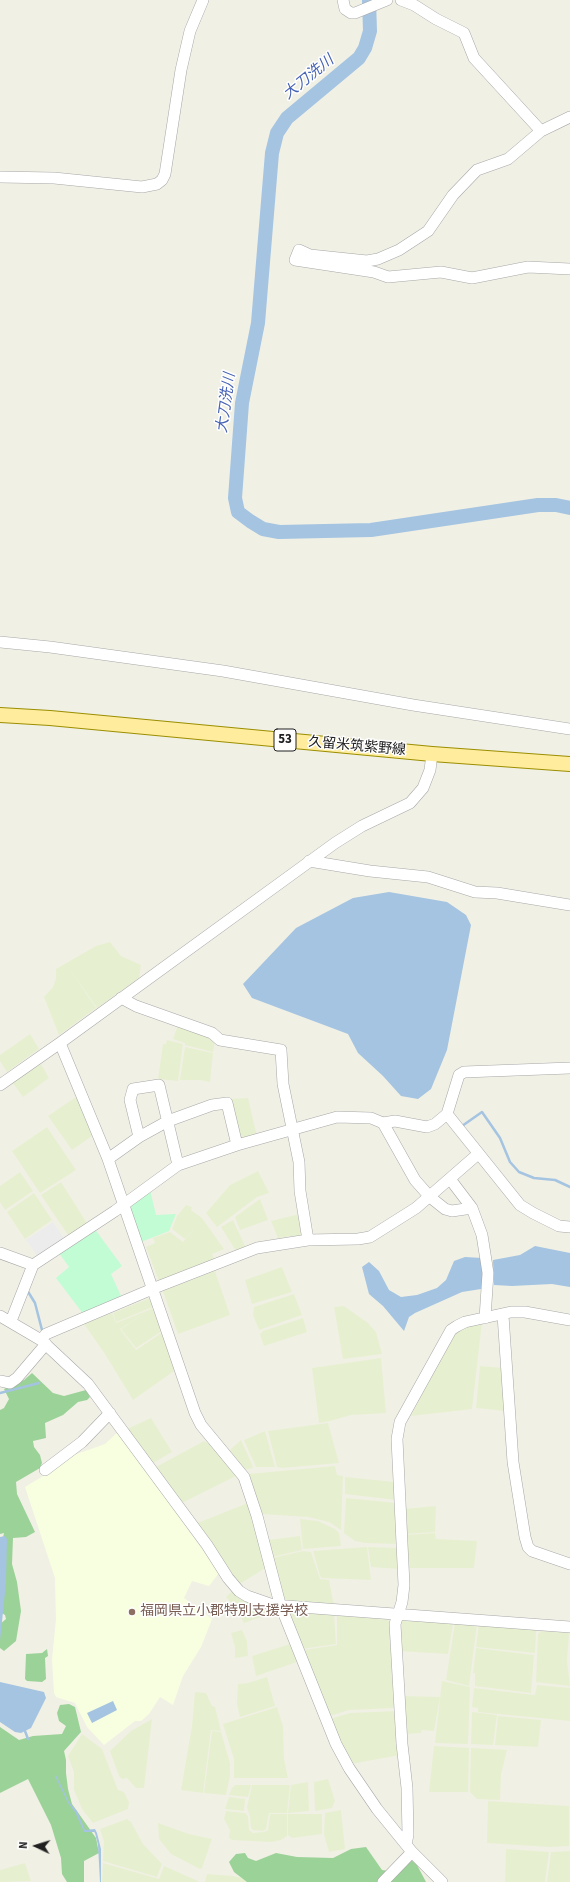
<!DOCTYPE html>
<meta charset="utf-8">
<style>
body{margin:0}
#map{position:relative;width:570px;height:1882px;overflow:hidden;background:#f1f0e5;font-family:"Source Sans 3",sans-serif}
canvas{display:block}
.north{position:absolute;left:16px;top:1826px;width:40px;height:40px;-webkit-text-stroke:3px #fff;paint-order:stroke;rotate:274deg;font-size:11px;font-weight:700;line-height:16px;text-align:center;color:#202020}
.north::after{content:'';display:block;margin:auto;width:14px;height:18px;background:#202020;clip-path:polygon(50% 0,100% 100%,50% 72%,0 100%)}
</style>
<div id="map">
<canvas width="570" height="1882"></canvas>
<div class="north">N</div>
</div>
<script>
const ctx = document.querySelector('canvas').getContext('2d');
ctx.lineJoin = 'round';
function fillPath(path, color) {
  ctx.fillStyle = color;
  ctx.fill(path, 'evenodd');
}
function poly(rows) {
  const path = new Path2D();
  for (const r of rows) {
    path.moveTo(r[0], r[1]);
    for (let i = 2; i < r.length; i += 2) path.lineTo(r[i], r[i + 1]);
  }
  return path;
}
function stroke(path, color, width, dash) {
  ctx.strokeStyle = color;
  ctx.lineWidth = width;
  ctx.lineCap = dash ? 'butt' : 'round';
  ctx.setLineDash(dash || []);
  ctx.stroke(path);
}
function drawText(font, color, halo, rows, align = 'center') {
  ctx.font = font + ' "Source Sans 3","Noto Sans JP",sans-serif';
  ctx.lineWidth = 3;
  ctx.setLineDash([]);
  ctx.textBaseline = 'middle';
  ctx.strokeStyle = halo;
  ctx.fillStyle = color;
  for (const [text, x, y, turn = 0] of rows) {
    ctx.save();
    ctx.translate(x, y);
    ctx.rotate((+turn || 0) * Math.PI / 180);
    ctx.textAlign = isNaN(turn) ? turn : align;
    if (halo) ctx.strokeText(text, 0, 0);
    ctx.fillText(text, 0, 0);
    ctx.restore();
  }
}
fillPath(poly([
 [118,1432,219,1573,209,1586,192,1581,184,1598,212,1619,201,1647,183,1676,173,1705,160,1697,149,1714,141,1721,135,1721,104,1745,87,1727,75,1703,56,1697,54,1693,52,1659,56,1620,55,1578,25,1487,53,1470,71,1456,105,1444]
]), '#f8ffe0');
fillPath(poly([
 [110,942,121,956,141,965,139,978,97,1008,67,965,96,1008,59,1035,44,997,53,987,56,978,56,969,96,946],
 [178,1025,213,1035,215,1042,213,1052,185,1045,185,1043,173,1039],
 [30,1034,39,1049,7,1072,0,1061,0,1055],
 [167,1040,183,1044,178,1081,158,1079,163,1044,166,1044],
 [185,1047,213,1053,210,1082,200,1080,180,1080],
 [41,1064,49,1078,23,1097,12,1082],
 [79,1095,95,1134,72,1150,48,1116],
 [248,1098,257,1136,239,1139,229,1099],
 [47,1127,76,1170,40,1193,12,1151],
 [258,1171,269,1193,257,1197,217,1227,206,1213,230,1185],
 [20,1172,33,1191,5,1210,0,1202,0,1186],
 [61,1182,88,1225,70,1238,41,1195],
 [34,1193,52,1220,25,1239,7,1212],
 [260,1199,268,1220,240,1230,235,1217],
 [186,1205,192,1207,191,1210,202,1218,224,1249,212,1254,215,1261,159,1281,146,1247,155,1243,153,1238,170,1232,183,1242,198,1224,185,1239,172,1229,177,1216],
 [300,1214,302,1236,291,1236,278,1238,271,1221],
 [233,1220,246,1248,236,1251,221,1227],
 [282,1267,292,1292,252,1304,245,1280],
 [215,1271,230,1315,178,1334,163,1291],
 [294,1294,302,1315,259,1330,253,1315,254,1307],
 [150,1298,153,1307,116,1322,113,1313],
 [344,1306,368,1323,376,1332,382,1354,343,1359,334,1307],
 [152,1308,162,1331,136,1348,121,1329],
 [149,1310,120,1329,136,1350,163,1332,177,1369,133,1400,105,1354,84,1324,112,1313,116,1323],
 [303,1318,307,1332,264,1346,260,1334,263,1331],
 [482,1322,472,1409,411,1416,445,1350,458,1329],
 [381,1358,386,1413,351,1415,330,1421,319,1423,312,1368],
 [480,1366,503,1368,506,1411,476,1408],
 [151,1418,172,1452,153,1463,127,1429],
 [328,1423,339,1463,282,1468,277,1467,268,1431],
 [265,1431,275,1467,256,1467,244,1440],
 [241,1440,252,1464,253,1468,244,1470,230,1450],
 [204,1441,214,1447,238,1475,182,1503,156,1467],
 [335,1466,337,1475,343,1476,341,1530,329,1522,308,1517,262,1514,248,1474],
 [345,1477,395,1482,396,1500,345,1494],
 [346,1498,397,1503,398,1544,365,1543,355,1541,344,1533],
 [248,1503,267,1567,238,1585,195,1524],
 [436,1506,435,1532,405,1534,404,1509],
 [300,1519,318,1521,335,1529,339,1533,341,1546,303,1549],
 [435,1533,436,1539,477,1541,474,1568,408,1568,405,1535],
 [300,1536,302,1550,272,1557,268,1540],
 [367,1547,371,1580,322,1578,320,1576,313,1551],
 [368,1547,399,1548,400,1569,371,1567],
 [303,1551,311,1552,320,1579,329,1580,334,1606,286,1602,283,1600,272,1558],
 [232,1591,245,1600,272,1613,244,1623,233,1604,226,1597],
 [289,1610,334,1614,336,1644,302,1649,288,1614],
 [337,1615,388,1620,390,1624,395,1708,349,1710,330,1716,304,1650,337,1645],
 [401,1621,453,1623,448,1654,399,1651],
 [455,1623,477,1624,469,1686,446,1680],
 [479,1624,536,1630,535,1653,476,1647],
 [242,1630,247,1641,248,1656,235,1658,235,1647,231,1633],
 [541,1631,569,1633,567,1661,570,1686,536,1682,538,1634],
 [290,1644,297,1662,256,1676,252,1656],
 [476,1648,534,1655,531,1693,475,1686,475,1673,473,1673],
 [267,1677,275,1706,240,1717,237,1704,238,1684,248,1683],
 [442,1681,470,1687,468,1744,435,1743],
 [537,1685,570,1688,570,1721,478,1712,478,1708,472,1707,474,1688,535,1695],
 [195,1692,206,1693,212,1706,215,1707,221,1731,211,1730,203,1793,181,1790,192,1726],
 [401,1696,440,1697,434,1731,422,1730,421,1733,405,1734],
 [277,1707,283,1726,284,1759,288,1778,234,1778,234,1759,223,1724],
 [396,1711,400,1755,351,1764,330,1719,350,1713],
 [472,1712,497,1715,493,1745,471,1744],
 [498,1716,541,1720,538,1747,495,1745],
 [152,1719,144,1788,136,1788,127,1778,122,1779,119,1776,110,1751,131,1731],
 [212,1731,221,1732,230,1763,230,1776,226,1795,204,1793],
 [82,1734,102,1749,118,1790,124,1792,129,1802,128,1809,93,1823,82,1809,74,1790,74,1772,68,1756],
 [434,1746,469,1748,468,1792,429,1792],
 [471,1748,507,1750,501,1775,500,1800,477,1799,470,1792],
 [328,1779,335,1801,332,1808,315,1811,314,1782],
 [308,1782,309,1811,288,1813,291,1785],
 [235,1785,251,1785,248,1797,229,1795,232,1788],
 [252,1785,290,1785,287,1813,269,1813,266,1829,263,1831,253,1830,251,1828,250,1816,247,1807],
 [229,1797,245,1799,244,1811,225,1809],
 [488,1801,569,1806,569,1846,550,1847,487,1843],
 [341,1810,345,1849,329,1852,324,1834,325,1813],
 [226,1811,245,1813,248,1816,249,1830,253,1833,264,1832,268,1830,270,1814,287,1814,287,1836,281,1840,271,1842,232,1840,229,1838,230,1830,224,1819],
 [288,1814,322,1814,322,1834,292,1838,288,1835],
 [127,1819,131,1822,143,1844,162,1864,157,1877,103,1861,104,1841,100,1829],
 [158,1823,189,1834,212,1839,202,1868,200,1869,171,1854,159,1839],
 [506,1849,549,1852,545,1882,505,1882],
 [570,1851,570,1882,547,1882,551,1852],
 [25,1863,31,1881,0,1882,0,1870],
 [103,1863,159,1879,164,1866,198,1881,198,1882,102,1882],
 [207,1874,233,1876,259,1882,205,1882]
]), '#e6f0d0');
fillPath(poly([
 [32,1373,53,1393,64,1396,86,1390,90,1397,87,1400,78,1402,63,1415,45,1423,46,1438,33,1441,34,1447,40,1455,42,1463,40,1468,16,1482,17,1494,35,1532,26,1537,13,1538,12,1564,17,1582,21,1611,16,1641,4,1651,0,1648,0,1624,6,1619,5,1615,0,1612,2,1542,4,1533,0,1534,0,1410,4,1408,9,1399,4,1389,24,1380],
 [47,1649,48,1656,45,1658,46,1679,42,1682,27,1681,25,1679,26,1654,42,1653],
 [69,1704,75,1707,81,1732,64,1751,66,1760,66,1773,68,1789,72,1804,96,1838,99,1853,84,1861,84,1882,67,1882,62,1874,61,1858,51,1825,28,1779,0,1793,0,1727,19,1740,33,1736,62,1734,66,1726,59,1721,57,1713,60,1705],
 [366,1847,382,1870,396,1872,410,1859,417,1865,426,1882,247,1882,234,1872,229,1862,236,1854,245,1853,248,1858,256,1861,276,1853,297,1857,333,1858,351,1849]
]), '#9bd298');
fillPath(poly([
 [150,1190,156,1215,176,1214,169,1231,141,1242,128,1205],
 [94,1228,122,1266,111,1274,122,1298,84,1315,56,1278,69,1267,59,1253]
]), '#c1fcd4');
fillPath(poly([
 [53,1222,65,1240,39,1258,26,1240]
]), '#ececec');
fillPath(poly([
 [389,892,447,902,466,915,471,925,447,1050,431,1089,418,1099,401,1096,383,1076,358,1053,348,1034,252,998,243,984,296,928,353,898],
 [535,1246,570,1253,570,1287,552,1284,512,1286,494,1285,493,1260,520,1255],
 [465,1257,482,1258,484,1283,481,1289,462,1292,415,1313,409,1317,404,1331,383,1306,369,1294,362,1267,369,1262,379,1271,389,1290,401,1297,417,1295,437,1288,446,1280,454,1261],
 [5,1536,7,1539,6,1583,0,1641,0,1537],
 [0,1682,44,1692,46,1698,31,1728,21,1733,15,1732,0,1722],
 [113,1701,117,1710,92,1723,87,1713],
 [56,1775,69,1802,77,1811,85,1830,95,1829,97,1833,101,1849,101,1882,100,1882,98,1845,95,1833,94,1832,84,1832,75,1812,68,1803,55,1776]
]), '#a4c4e1');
stroke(poly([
 [462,1126,482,1112,500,1138,510,1162,519,1172,534,1178,555,1180,570,1187],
 [27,1290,35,1303,42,1330],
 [0,1393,39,1383],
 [25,1731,28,1739]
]), '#a4c4e1', 2.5);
stroke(poly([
 [369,0,370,31,365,48,359,58,287,118,277,133,272,153,258,323,242,403,235,498,238,512,250,521,263,529,279,532,371,530,538,505,556,505,570,508]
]), '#a4c4e1', 14);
const minor = poly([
 [343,0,345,9,351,13,355,13,387,0],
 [401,0,414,5,436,19,464,33,474,58,541,131],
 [570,117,541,131,508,159,477,170,453,195,428,231,399,250,378,259,367,261,310,255,299,250,295,260,374,272,388,277,441,272,472,278,528,267,570,269],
 [0,177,54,178,142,187,157,184,162,180,165,174,181,70,190,31,203,0],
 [0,642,50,647,223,671,413,705,570,729],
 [309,861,370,871,428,877,475,892,497,893,570,905],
 [121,998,136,1006,212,1033,220,1040,281,1050,283,1084,299,1162,300,1191,308,1240],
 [60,1043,108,1159,195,1413,201,1425,244,1477,257,1516,280,1604,336,1744,349,1768,377,1809,412,1852,442,1882],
 [0,1085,60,1043,335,843,362,826,410,803,423,788,430,770,432,754],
 [447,1114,520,1205,533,1213,559,1226,570,1227],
 [383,1123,395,1121,427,1127,435,1124,447,1114,459,1075,464,1072,570,1068],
 [139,1137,130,1100,133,1089,159,1085,178,1165],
 [108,1159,139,1137,168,1121,212,1105,227,1103,237,1145],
 [450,1179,472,1208,482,1235,488,1273,485,1318],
 [0,1253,33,1265],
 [503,1315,513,1462,525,1537,528,1547,532,1551,570,1564],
 [0,1316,41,1340,88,1384,207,1545,228,1578,239,1591,247,1596,273,1605,570,1627],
 [11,1321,33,1265,115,1211,178,1165,237,1145,337,1117,371,1118,383,1123,415,1180,430,1197,445,1209,452,1211,472,1208],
 [41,1340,46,1334,157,1287,257,1248,308,1240,358,1239,370,1237,416,1208,478,1154],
 [0,1381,10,1383,17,1378,46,1344],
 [45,1470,82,1442,110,1413],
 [406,1844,408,1835,407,1788,402,1744,395,1624,402,1602,404,1585,397,1439,400,1422,451,1330,457,1326,465,1322,511,1312,525,1312,570,1320],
 [383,1882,412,1852]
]);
const major = poly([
 [0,715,50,718,432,754,570,764]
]);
stroke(minor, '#a7a7a7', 12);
stroke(major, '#9b8e00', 16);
stroke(minor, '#fff', 11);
stroke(major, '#ffec9c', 14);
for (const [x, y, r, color] of [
 [132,1612,4,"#8d6e63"]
]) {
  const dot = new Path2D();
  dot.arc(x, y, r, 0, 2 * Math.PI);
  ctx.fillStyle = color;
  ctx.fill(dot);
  stroke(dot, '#fff', 1.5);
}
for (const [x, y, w] of [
 [285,740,22]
]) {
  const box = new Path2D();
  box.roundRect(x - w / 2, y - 11, w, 22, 3);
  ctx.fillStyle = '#fff';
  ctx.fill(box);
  stroke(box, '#202020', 1);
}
drawText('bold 13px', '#202020', null, [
 ["53",285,740]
]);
drawText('14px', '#202020', '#fff', [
 ["久留米筑紫野線",357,747,5]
]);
drawText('14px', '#785e54', '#fff', [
 ["福岡県立小郡特別支援学校",140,1612]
], 'left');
drawText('italic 15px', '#4662b5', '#fff', [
 ["大刀洗川",309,78,-39],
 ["大刀洗川",227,403,-82]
]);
</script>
